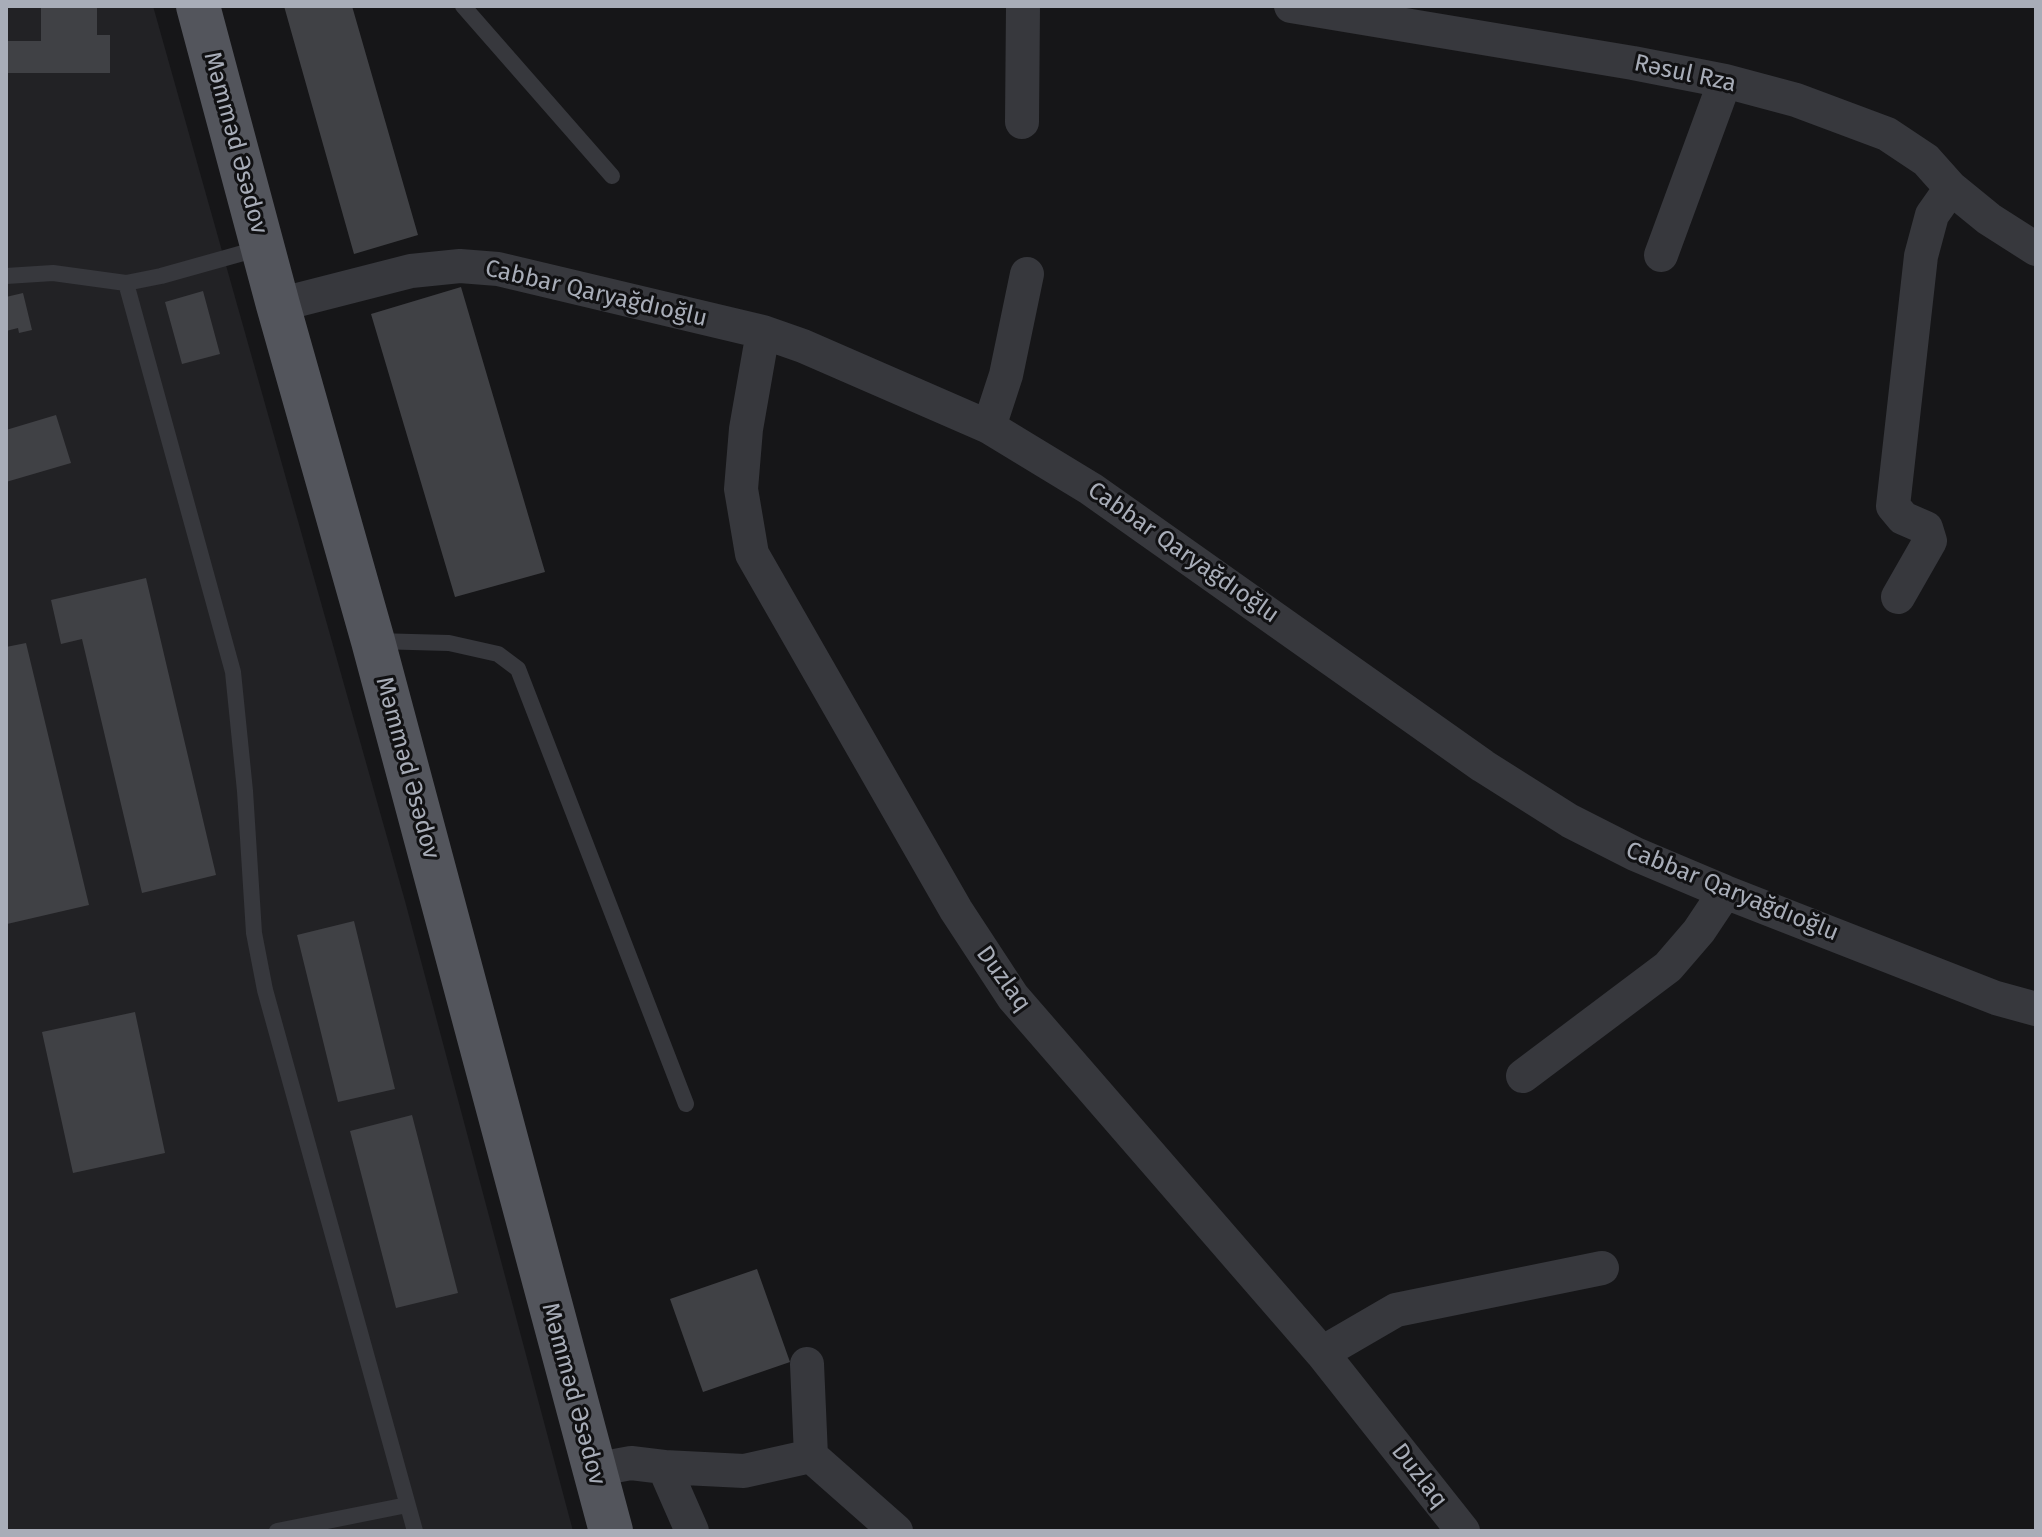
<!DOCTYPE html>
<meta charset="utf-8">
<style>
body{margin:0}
#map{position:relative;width:2042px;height:1537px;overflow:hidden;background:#161618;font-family:"Fira Sans",sans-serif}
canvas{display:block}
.frame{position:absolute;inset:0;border:8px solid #a8adb8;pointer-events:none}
</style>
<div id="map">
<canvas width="2042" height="1537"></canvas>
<div class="frame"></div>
</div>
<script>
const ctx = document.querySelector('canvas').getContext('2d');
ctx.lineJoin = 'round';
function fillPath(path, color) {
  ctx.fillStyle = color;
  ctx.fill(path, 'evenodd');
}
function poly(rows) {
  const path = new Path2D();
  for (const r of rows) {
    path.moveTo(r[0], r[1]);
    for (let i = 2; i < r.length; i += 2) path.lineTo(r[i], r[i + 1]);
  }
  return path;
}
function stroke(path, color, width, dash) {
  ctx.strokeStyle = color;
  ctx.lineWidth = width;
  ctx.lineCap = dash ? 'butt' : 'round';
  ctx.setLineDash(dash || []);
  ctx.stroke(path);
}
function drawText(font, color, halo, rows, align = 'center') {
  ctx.font = font + ' "Fira Sans",sans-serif';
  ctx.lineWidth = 6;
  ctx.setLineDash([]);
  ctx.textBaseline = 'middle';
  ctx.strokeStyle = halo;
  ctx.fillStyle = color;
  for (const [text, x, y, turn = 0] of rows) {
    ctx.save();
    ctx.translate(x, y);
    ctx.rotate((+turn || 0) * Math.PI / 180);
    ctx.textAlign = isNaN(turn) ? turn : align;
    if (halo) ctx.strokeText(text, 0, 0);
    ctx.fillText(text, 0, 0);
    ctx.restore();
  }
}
fillPath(poly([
 [6,6,153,6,405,901,573,1531,6,1531]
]), '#222225');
fillPath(poly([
 [41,6,97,6,97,35,110,35,110,73,6,73,6,41,41,41],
 [284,6,352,6,418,235,354,254],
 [461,287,545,572,455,597,371,314],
 [203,291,220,354,182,364,165,302],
 [23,293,32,330,19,333,18,328,6,331,6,297],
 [56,415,71,463,6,482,6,430],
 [146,578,216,875,142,893,82,639,61,644,51,600],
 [26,643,89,905,7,924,6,647],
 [354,921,395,1089,338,1102,297,935],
 [135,1012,165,1153,73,1173,42,1032],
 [412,1115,458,1293,396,1308,350,1131],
 [757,1269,790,1362,703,1392,670,1299]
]), '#404145');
stroke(poly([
 [463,6,612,176],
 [6,276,53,273,126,283,161,276,261,248],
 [126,283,233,672,245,791,254,933,265,990,415,1531],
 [375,641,449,643,498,654,518,669,686,1104],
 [277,1531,407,1505]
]), '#37383d', 16);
stroke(poly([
 [1291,6,1633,63,1725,81,1796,100,1887,134,1926,160,1951,188,1989,219,2036,249],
 [1022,122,1023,6],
 [1661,255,1725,81],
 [278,305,411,271,460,266,498,269,763,332,803,346,989,427,1091,489,1483,766,1570,821,1635,854,1725,892,1996,998,2036,1009],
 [763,332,746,429,741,489,752,554,956,910,1013,997,1322,1353,1463,1531],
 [989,427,1006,375,1027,274],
 [1898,597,1930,541,1926,528,1903,518,1893,506,1921,256,1932,215,1951,188],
 [1523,1076,1668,967,1699,931,1725,892],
 [1322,1353,1396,1310,1602,1268],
 [807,1364,811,1456,896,1531],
 [664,1467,744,1471,811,1456],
 [593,1470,631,1463,664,1467,692,1531]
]), '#37383d', 34);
stroke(poly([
 [198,6,278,305,373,641,611,1531]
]), '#53555c', 44);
drawText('24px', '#a8adb8', '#111113', [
 ["Rəsul Rza",1685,74,12],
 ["Məmməd Əsədov",235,143,75],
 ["Cabbar Qaryağdıoğlu",596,294,13],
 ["Cabbar Qaryağdıoğlu",1183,553,35],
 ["Məmməd Əsədov",407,768,75],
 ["Cabbar Qaryağdıoğlu",1732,892,22],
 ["Duzlaq",1003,979,54],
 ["Məmməd Əsədov",573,1394,75],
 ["Duzlaq",1419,1476,52]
]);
</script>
